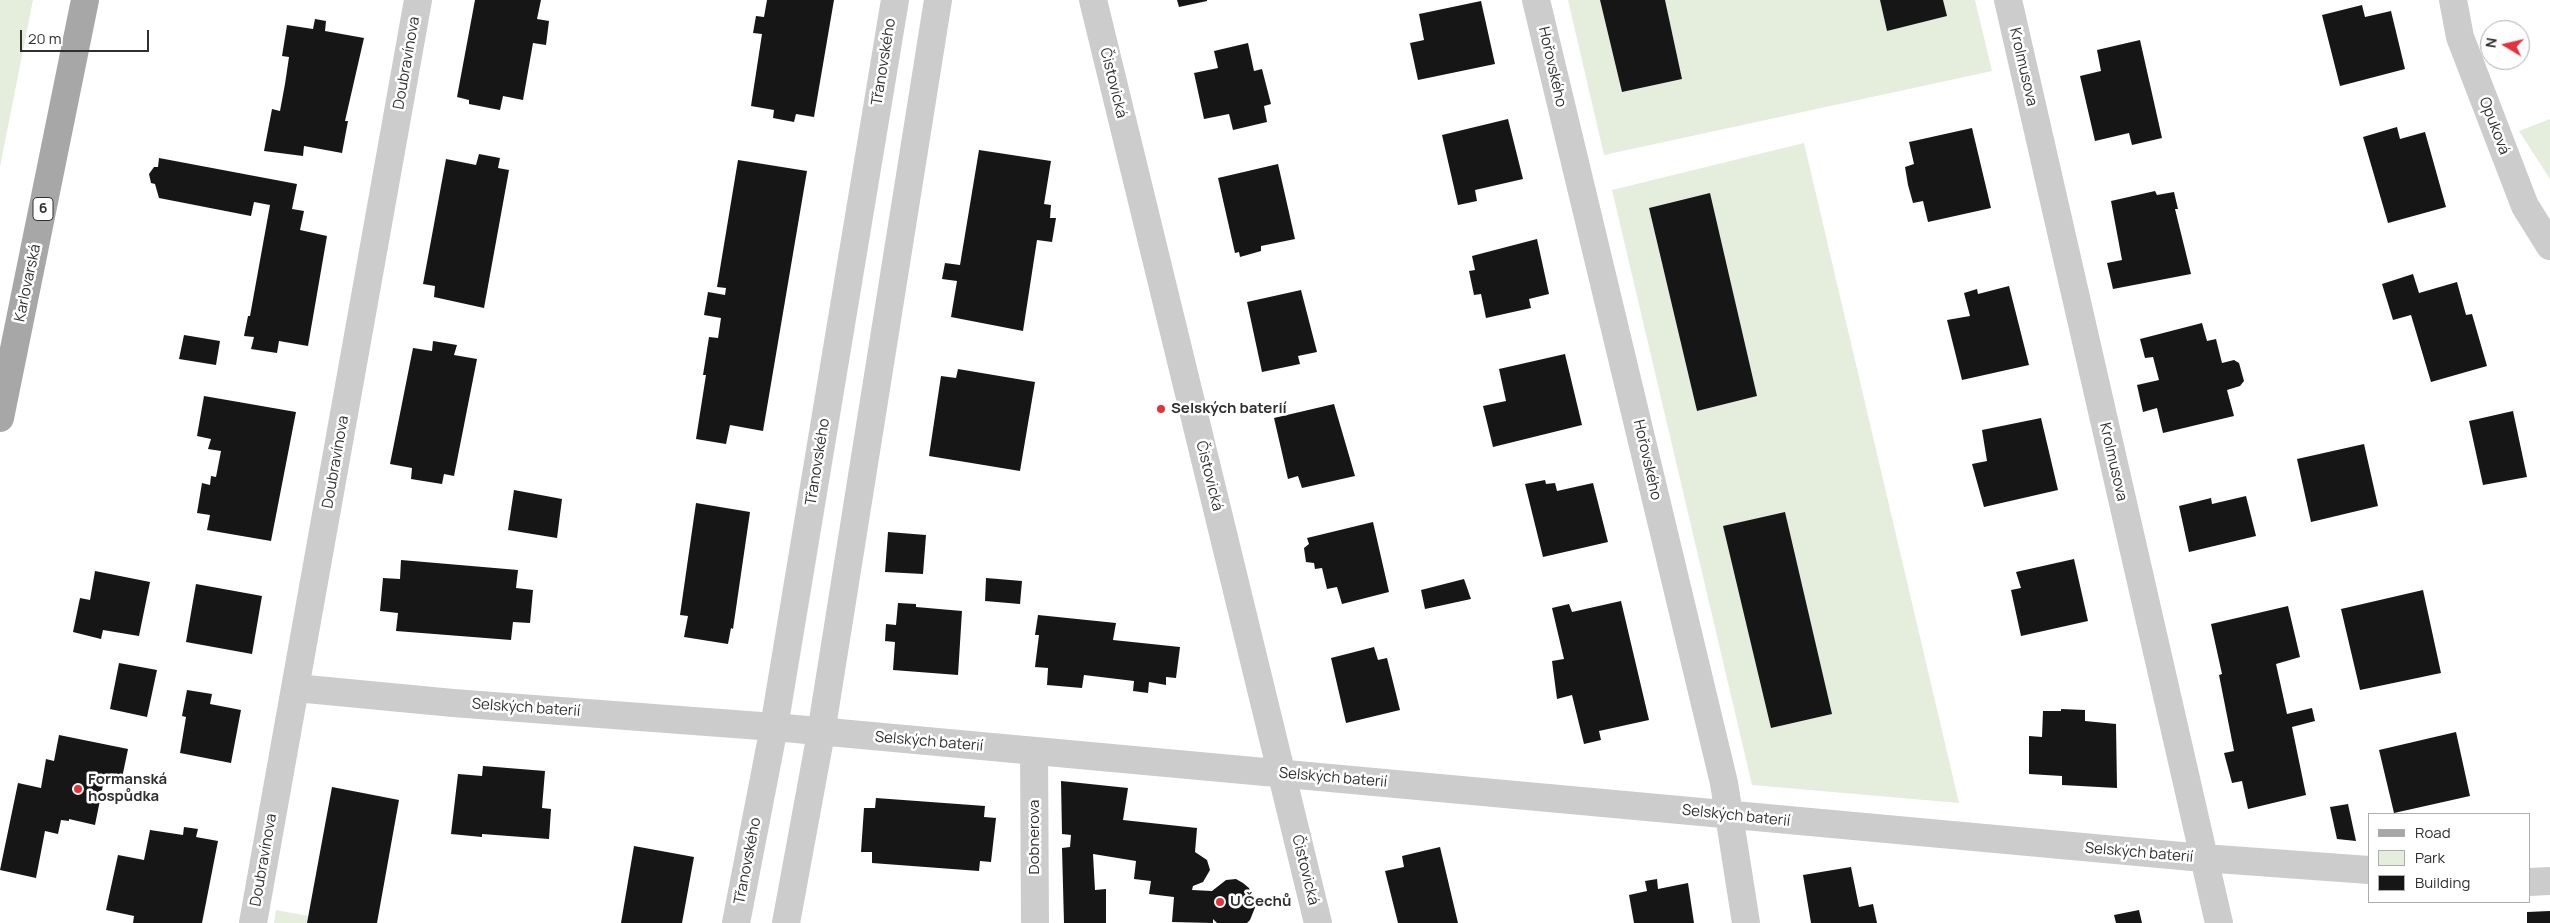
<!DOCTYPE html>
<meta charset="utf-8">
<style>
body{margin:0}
#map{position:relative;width:2550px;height:923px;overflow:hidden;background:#fff;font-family:Manrope,sans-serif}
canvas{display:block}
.legend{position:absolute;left:2368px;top:813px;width:162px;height:90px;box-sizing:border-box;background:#fff;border:1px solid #acacac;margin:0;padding:6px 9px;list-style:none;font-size:15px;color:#2f2f2f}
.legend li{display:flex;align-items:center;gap:10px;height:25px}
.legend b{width:25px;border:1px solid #acacac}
.north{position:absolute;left:2480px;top:20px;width:50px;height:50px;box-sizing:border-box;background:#fff;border:1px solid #acacac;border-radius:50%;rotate:279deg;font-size:14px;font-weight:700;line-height:20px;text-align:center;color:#2f2f2f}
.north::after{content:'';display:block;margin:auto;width:18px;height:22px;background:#e7313a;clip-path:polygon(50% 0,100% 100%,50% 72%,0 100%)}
.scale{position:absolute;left:20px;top:30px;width:129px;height:22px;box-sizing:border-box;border:2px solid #2f2f2f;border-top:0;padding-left:6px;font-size:15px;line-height:18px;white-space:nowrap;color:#2f2f2f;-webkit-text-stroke:4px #fff;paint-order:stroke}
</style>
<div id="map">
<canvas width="2550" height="923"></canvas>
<ul class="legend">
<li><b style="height:6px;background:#a7a7a7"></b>Road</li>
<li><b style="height:14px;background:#e5eddd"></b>Park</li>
<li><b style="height:14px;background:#161616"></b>Building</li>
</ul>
<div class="north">N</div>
<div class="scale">20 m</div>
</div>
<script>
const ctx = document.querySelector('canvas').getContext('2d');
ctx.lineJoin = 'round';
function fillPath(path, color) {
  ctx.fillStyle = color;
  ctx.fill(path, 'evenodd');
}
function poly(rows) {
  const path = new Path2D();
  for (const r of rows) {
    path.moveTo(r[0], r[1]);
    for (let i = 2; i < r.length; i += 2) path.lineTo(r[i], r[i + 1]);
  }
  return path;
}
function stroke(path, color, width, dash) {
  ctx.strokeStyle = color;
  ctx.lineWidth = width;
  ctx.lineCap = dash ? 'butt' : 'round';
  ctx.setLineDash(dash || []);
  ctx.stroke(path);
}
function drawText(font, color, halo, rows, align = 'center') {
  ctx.font = font + ' Manrope,sans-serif';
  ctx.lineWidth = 5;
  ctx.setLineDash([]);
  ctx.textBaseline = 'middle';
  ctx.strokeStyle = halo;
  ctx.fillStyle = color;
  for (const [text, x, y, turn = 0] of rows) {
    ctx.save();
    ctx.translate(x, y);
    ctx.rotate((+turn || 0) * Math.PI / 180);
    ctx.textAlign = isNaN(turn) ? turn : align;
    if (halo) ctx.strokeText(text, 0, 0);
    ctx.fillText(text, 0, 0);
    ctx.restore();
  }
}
fillPath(poly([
 [0,0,33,0,0,167],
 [1568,0,1600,0,1622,92,1682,79,1665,0,1880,0,1887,31,1947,16,1943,0,1975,0,1992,71,1604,155],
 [2550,119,2550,179,2519,131],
 [1804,143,1959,803,1752,785,1612,190],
 [1710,194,1757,396,1697,411,1649,208],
 [1784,512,1832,714,1771,728,1724,526],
 [276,910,308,916,307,923,274,923]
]), '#e5eddd');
fillPath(poly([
 [475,0,541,0,537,19,549,21,546,45,533,43,523,100,503,96,500,110,469,104,469,100,457,97],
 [767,0,834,0,814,117,796,114,794,122,773,118,774,110,751,106,762,34,753,33,756,16,764,17],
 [1177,0,1207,0,1207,1,1179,7],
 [1600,0,1665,0,1682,79,1622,92],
 [1880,0,1943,0,1947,16,1887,31],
 [1481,1,1495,64,1418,80,1410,43,1424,40,1419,14],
 [2362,5,2365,17,2391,11,2405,69,2340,86,2322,15],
 [315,19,326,21,325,31,364,38,345,121,348,121,342,153,304,146,303,156,264,151,272,109,280,111,285,84,289,57,282,56,287,25,313,29],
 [2140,40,2162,138,2132,145,2129,133,2095,141,2080,76,2101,71,2097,50],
 [1248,43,1254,71,1262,69,1271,104,1264,106,1267,122,1233,130,1229,114,1204,119,1194,73,1218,68,1214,51],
 [1508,119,1523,179,1475,190,1477,201,1458,205,1442,135],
 [2397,127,2400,139,2425,132,2446,207,2388,223,2363,137],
 [1972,128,1991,208,1928,222,1923,201,1913,203,1908,185,1905,167,1914,164,1909,142],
 [979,150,1051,161,1044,204,1051,205,1050,218,1056,218,1052,242,1037,240,1023,331,951,317,957,281,942,279,945,263,960,265],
 [479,154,500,158,498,168,509,170,484,308,434,297,435,286,423,284,446,159,476,165],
 [159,158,297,184,292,209,304,211,300,230,327,236,308,346,279,341,277,353,251,349,254,337,244,336,248,316,250,316,270,205,254,202,251,216,159,198,155,184,151,183,149,174,154,167,158,167],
 [738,160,807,171,763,431,730,425,726,444,696,439,706,375,703,375,709,337,718,338,721,318,704,315,708,292,725,295,726,288,717,287],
 [1278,164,1295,239,1261,246,1261,251,1240,257,1239,252,1235,253,1218,178],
 [2155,191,2157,195,2174,192,2178,209,2175,209,2191,274,2113,289,2107,263,2122,260,2111,201],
 [1710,193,1757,396,1697,411,1649,208],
 [1537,239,1549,294,1529,299,1531,308,1486,318,1481,294,1474,295,1469,271,1475,270,1472,256],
 [2413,274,2419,293,2457,282,2466,315,2472,314,2487,366,2431,382,2411,315,2393,320,2382,284],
 [2009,286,2029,365,1962,380,1947,320,1970,316,1964,293,1977,289,1978,294],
 [1301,290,1317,352,1298,356,1300,364,1262,372,1247,302],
 [2202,323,2207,341,2216,339,2222,363,2234,360,2239,363,2244,381,2240,386,2227,390,2234,416,2163,433,2157,408,2143,412,2137,385,2159,380,2153,357,2145,358,2140,339],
 [184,335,220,341,216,365,179,359],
 [433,341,457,345,454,355,477,359,454,476,444,474,442,484,411,479,412,468,390,464,413,348,432,351],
 [1565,354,1582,425,1493,447,1483,406,1506,401,1499,369],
 [958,369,1035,382,1020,471,929,456,941,376,956,378],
 [204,396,296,412,271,541,207,530,210,515,197,513,202,483,210,485,211,476,216,477,221,451,208,449,211,439,197,436],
 [1334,404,1355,476,1302,488,1298,476,1288,479,1274,418],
 [2513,411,2527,477,2483,485,2469,421],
 [2041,418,2058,490,1984,507,1972,464,1987,461,1982,430],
 [2364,444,2378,506,2311,522,2297,459],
 [1545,480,1546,484,1555,483,1557,491,1593,483,1608,542,1543,557,1525,484],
 [514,490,562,499,557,538,508,530],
 [2246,496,2256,536,2189,552,2179,506,2211,498,2212,504],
 [696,503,750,512,733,629,731,628,728,644,684,637,688,616,680,615],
 [1785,512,1832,714,1771,728,1723,526],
 [1373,522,1389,592,1342,604,1337,587,1327,589,1322,568,1315,569,1314,563,1306,562,1304,548,1309,544,1307,538],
 [888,532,926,535,923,574,885,572],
 [2074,559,2088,621,2021,636,2011,590,2021,588,2016,572],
 [401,560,518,570,516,588,533,590,530,623,513,622,511,640,396,631,398,613,380,611,383,578,400,579],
 [95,571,150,582,139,636,103,630,101,639,73,632,80,598,90,600],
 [986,578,1022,581,1020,604,985,601],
 [1464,579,1471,599,1425,609,1421,590],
 [196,584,262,596,252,654,186,642],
 [2423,590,2441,673,2360,690,2341,609],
 [1621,601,1649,720,1599,731,1601,740,1584,744,1572,695,1557,699,1552,661,1564,659,1552,608,1569,604,1572,612],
 [898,603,916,604,916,607,962,611,958,675,893,670,895,642,885,641,886,624,896,625],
 [2288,606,2300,657,2276,664,2287,714,2312,708,2315,721,2292,727,2306,795,2248,809,2242,781,2232,783,2224,753,2234,751,2219,675,2222,674,2211,624],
 [1038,615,1116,623,1113,640,1180,647,1176,678,1166,677,1166,685,1149,682,1148,693,1133,691,1134,681,1084,675,1082,688,1047,685,1048,668,1035,667,1039,635,1035,635],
 [1374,647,1378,660,1387,658,1400,710,1346,723,1331,658],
 [119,663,157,670,147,717,110,709],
 [187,690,212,694,210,704,241,710,231,763,180,753,186,717,182,716],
 [2061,709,2085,710,2085,721,2116,724,2117,788,2062,785,2062,776,2029,774,2029,736,2042,737,2043,711,2061,711],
 [2456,732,2470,796,2394,813,2379,750],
 [59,735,128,749,122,778,105,775,95,825,69,819,69,821,61,820,58,834,45,831,36,878,0,870,18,783,41,788,46,759,54,761],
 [483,766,545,771,542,808,551,809,549,839,482,834,482,837,451,834,458,774,482,776],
 [1061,781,1128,788,1123,820,1197,828,1195,852,1207,860,1210,870,1203,882,1193,886,1192,890,1212,891,1226,880,1236,879,1243,883,1249,888,1256,905,1250,920,1247,923,1217,923,1213,919,1213,923,1172,922,1174,897,1149,894,1151,881,1134,879,1136,861,1093,854,1095,890,1106,889,1106,923,1064,923,1062,848,1070,847,1071,835,1062,834],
 [332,787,399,800,377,923,307,923],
 [876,798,985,806,984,817,996,818,991,862,980,861,979,871,872,863,872,852,861,852,864,808,875,808],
 [2348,804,2356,841,2337,839,2330,807],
 [184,827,198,829,196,837,218,841,202,923,133,923,134,916,106,910,118,855,144,860,150,830,183,835],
 [634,846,694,857,682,923,621,923],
 [1440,847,1458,923,1398,923,1385,871,1404,867,1402,856],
 [1851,867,1859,907,1873,904,1877,923,1811,923,1803,875],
 [1657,879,1658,889,1688,883,1694,923,1634,923,1629,895,1647,891,1645,881],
 [2139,910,2142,923,2116,923,2114,915],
 [2550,911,2550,923,2527,923,2527,912]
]), '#161616');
stroke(poly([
 [1093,0,1318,923],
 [1536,0,1724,783,1746,923],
 [2008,0,2219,923],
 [2453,0,2460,37,2525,206,2550,246],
 [296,688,453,703,774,727,2203,858,2369,870],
 [1034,751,1035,923],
 [2529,882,2550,881],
 [253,923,418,0],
 [736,923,774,727,895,0],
 [786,923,821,733,938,0]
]), '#ccc', 28);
stroke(poly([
 [0,418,85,0]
]), '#a7a7a7', 28);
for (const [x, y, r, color] of [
 [1161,409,5,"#e7313a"],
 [78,789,5,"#e7313a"],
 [1220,902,5,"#e7313a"]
]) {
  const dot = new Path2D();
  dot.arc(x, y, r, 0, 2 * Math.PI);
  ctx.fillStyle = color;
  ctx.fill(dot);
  stroke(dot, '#fff', 2);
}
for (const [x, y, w] of [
 [43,209,20]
]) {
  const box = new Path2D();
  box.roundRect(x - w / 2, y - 11.5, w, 23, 4);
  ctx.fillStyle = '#fff';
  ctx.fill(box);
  stroke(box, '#2f2f2f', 1);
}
drawText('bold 14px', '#2f2f2f', null, [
 ["6",43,209]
]);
drawText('15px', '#2f2f2f', '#fff', [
 ["Třanovského",884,62,-81],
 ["Doubravínova",407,63,-80],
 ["Hořovského",1552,67,77],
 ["Krolmusova",2023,67,77],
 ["Čistovická",1113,83,76],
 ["Opuková",2494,126,69],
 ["Karlovarská",28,283,-78],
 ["Hořovského",1647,460,77],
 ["Doubravínova",336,462,-80],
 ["Třanovského",818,462,-81],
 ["Krolmusova",2113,462,77],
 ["Čistovická",1209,476,76],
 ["Selských baterií",526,708,4],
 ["Selských baterií",929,742,5],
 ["Selských baterií",1333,778,5],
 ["Selských baterií",1736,816,6],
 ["Dobnerova",1035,837,-90],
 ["Selských baterií",2139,853,5],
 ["Doubravínova",264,860,-80],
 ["Třanovského",748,861,-79],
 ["Čistovická",1305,870,76]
]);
drawText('bold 15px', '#2f2f2f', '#fff', [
 ["Selských baterií",1171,409],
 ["Formanská",88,780],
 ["hospůdka",88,797],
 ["U Čechů",1230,902]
], 'left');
</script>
